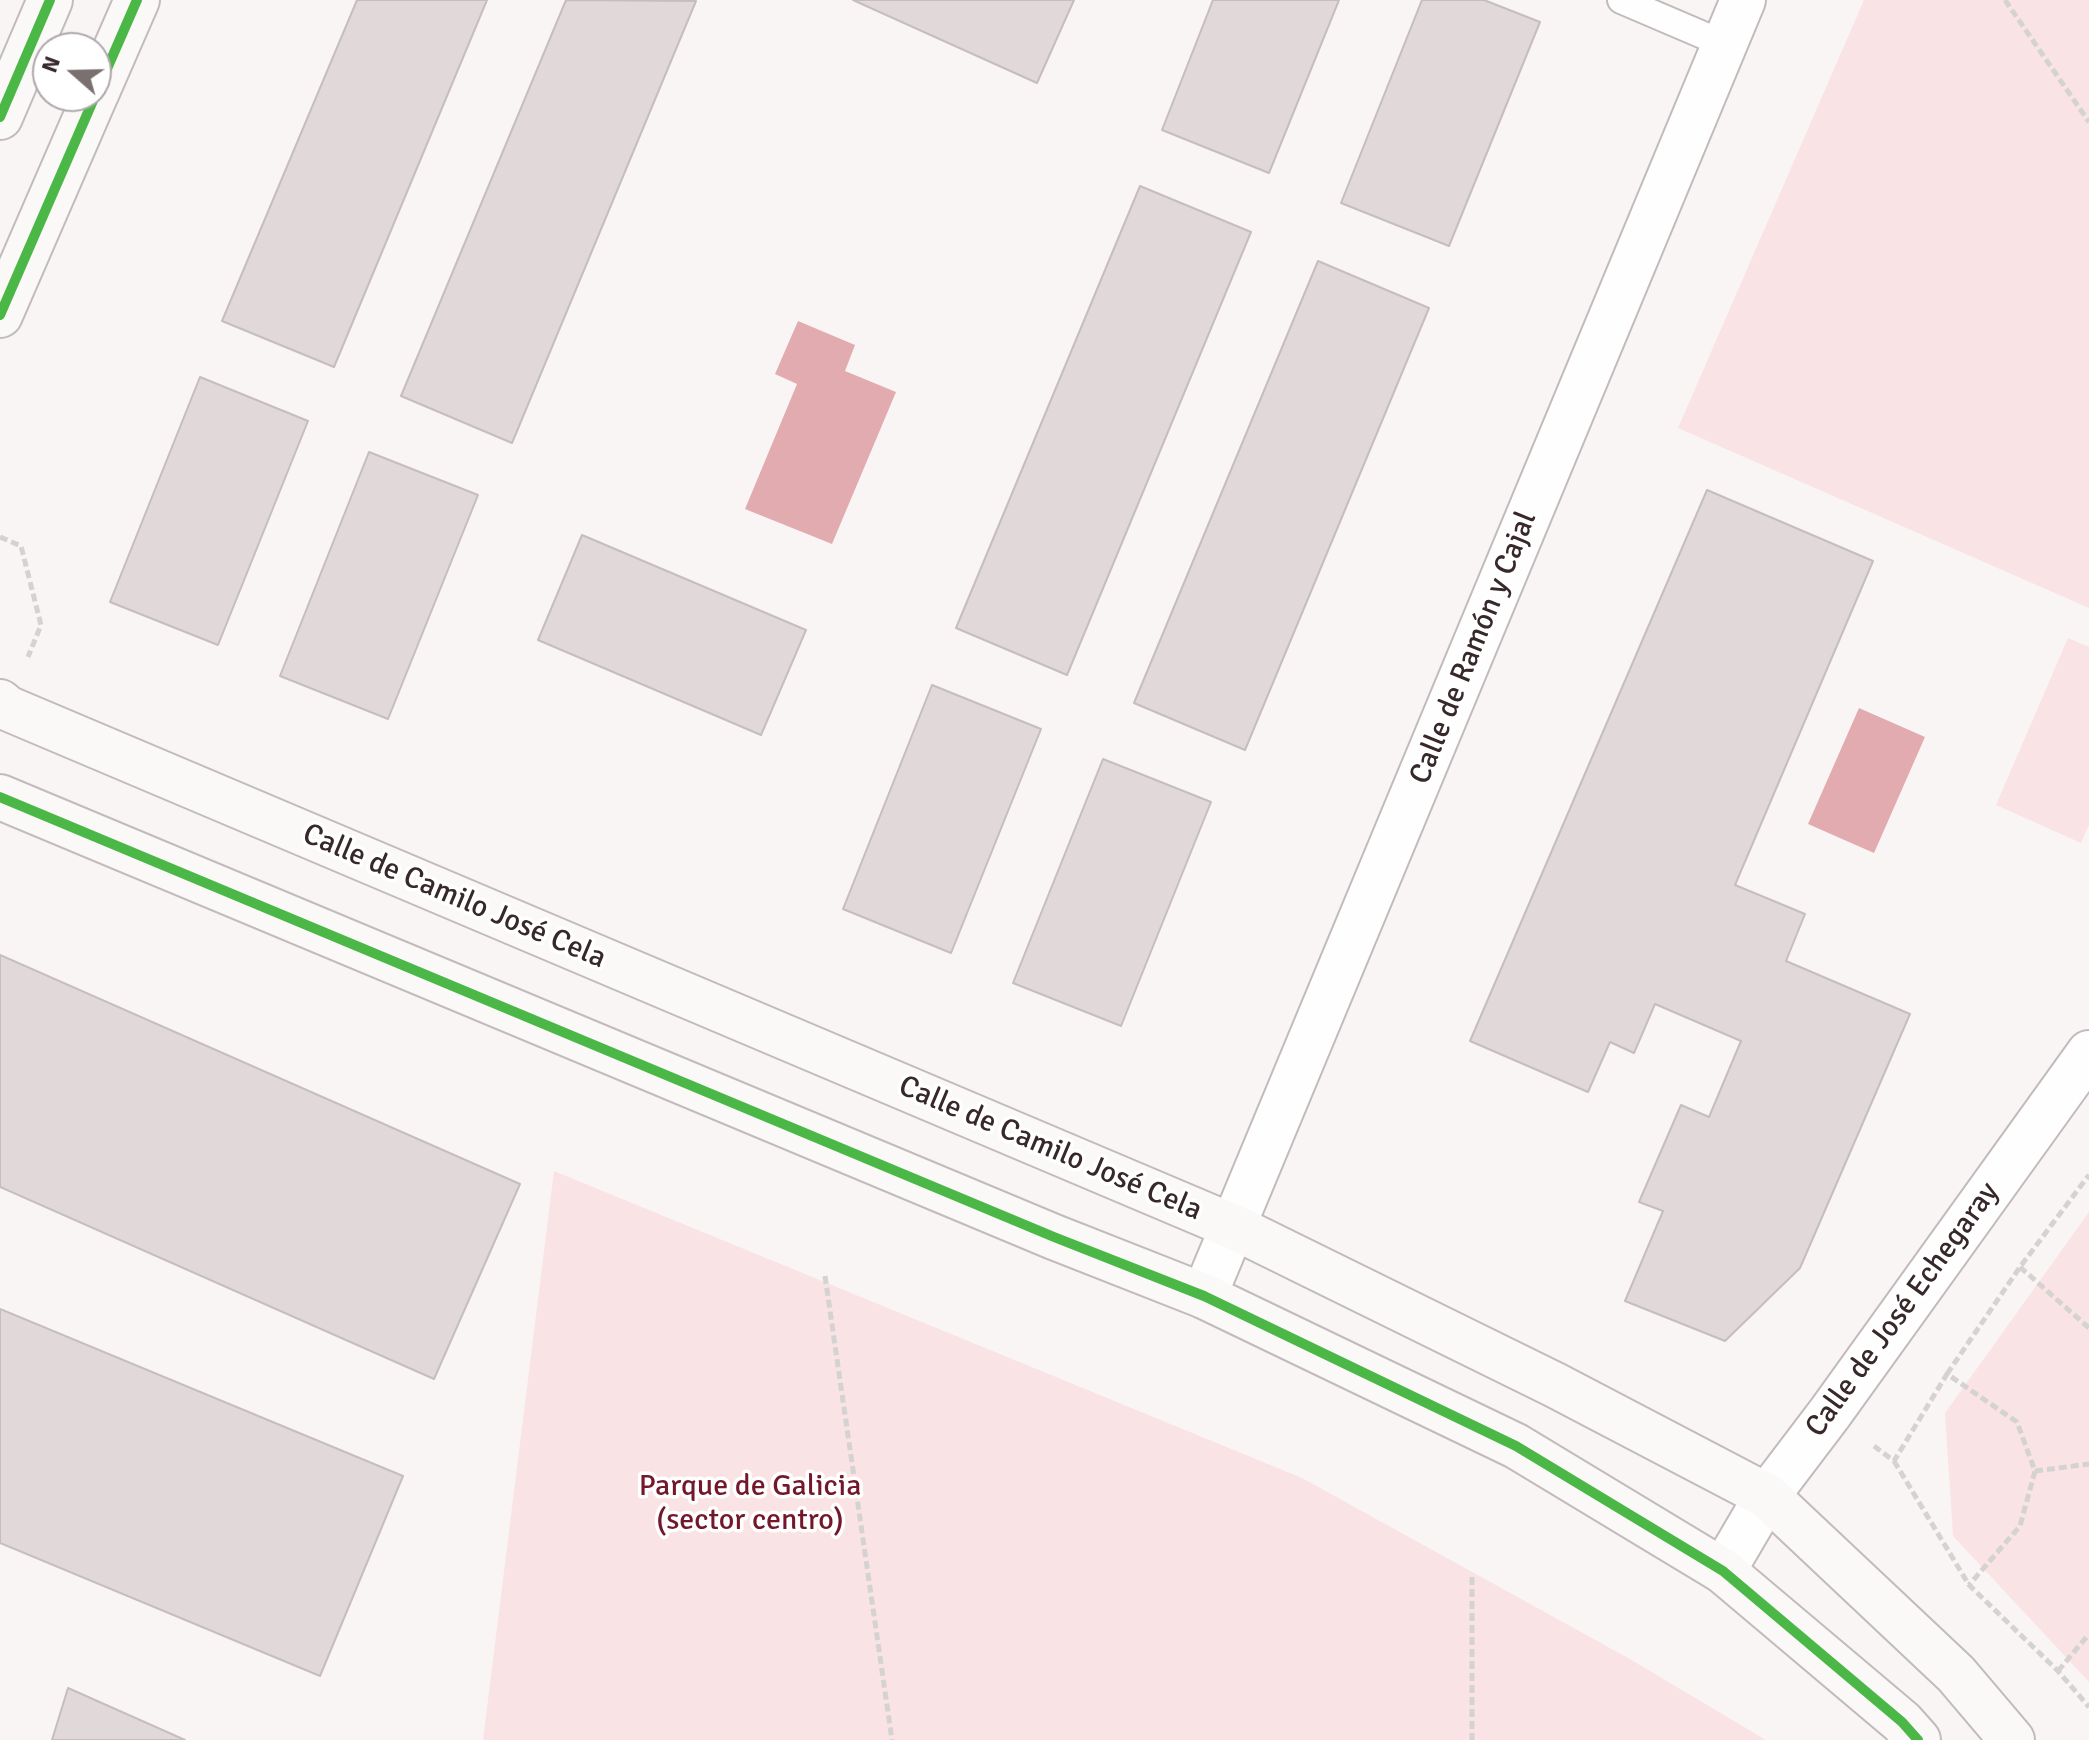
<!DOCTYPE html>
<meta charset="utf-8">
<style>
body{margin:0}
#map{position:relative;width:2089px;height:1740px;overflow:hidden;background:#f9f5f5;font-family:Signika,sans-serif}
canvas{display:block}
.north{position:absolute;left:32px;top:32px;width:80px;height:80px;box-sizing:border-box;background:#fff;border:2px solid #afa9a9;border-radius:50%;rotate:290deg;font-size:22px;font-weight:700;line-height:32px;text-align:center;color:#372829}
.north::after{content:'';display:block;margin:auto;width:28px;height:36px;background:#7b7070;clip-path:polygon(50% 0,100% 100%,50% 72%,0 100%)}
</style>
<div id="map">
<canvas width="2089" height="1740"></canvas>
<div class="north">N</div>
</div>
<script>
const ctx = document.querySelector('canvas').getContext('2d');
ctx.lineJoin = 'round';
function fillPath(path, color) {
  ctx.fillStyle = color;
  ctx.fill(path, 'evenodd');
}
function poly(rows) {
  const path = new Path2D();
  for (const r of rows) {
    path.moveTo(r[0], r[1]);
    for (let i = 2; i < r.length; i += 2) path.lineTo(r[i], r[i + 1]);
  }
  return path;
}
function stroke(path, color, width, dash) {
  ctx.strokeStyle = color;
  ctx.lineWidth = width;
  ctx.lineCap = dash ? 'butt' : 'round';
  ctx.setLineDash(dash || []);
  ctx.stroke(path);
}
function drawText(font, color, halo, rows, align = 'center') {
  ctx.font = font + ' Signika,sans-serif';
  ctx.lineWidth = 7;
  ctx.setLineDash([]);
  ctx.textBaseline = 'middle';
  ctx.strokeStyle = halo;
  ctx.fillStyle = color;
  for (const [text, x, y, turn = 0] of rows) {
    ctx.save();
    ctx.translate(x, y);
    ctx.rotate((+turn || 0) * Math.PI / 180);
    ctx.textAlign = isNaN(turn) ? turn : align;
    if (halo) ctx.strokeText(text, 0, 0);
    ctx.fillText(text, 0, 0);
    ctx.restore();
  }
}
fillPath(poly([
 [1864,0,2089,0,2089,608,1678,428],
 [2068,638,2089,647,2089,825,2081,843,1996,805],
 [554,1171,1302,1478,1628,1658,1766,1740,483,1740],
 [2089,1212,2089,1682,1953,1536,1945,1413]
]), '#fae3e4');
fillPath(poly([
 [798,321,855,345,845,371,896,392,832,544,745,509,797,384,775,374],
 [1859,708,1925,737,1874,853,1808,824]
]), '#e2abb0');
const building = poly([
 [357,0,487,0,334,367,222,321,357,0],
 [566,0,696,1,512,443,401,396,566,0],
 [853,0,1074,0,1037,83,853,0],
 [1213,0,1339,0,1269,173,1162,130,1213,0],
 [1422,0,1484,0,1540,22,1449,246,1341,203,1422,0],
 [1140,186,1251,232,1067,675,956,628,1140,186],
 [1318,261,1429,308,1245,750,1134,703,1318,261],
 [200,377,308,421,218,645,110,602,200,377],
 [369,452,478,495,388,719,280,676,369,452],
 [1707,490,1873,561,1735,885,1805,914,1786,961,1910,1014,1800,1268,1725,1341,1625,1301,1663,1211,1639,1202,1681,1105,1709,1117,1741,1041,1655,1004,1634,1053,1610,1042,1588,1092,1470,1041,1707,490],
 [582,535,806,630,761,735,538,640,582,535],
 [932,685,1041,729,951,953,843,909,932,685],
 [1103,759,1211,802,1121,1026,1013,983,1103,759],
 [0,955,520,1184,434,1379,0,1187,0,955],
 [0,1309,403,1476,320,1676,0,1543,0,1309],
 [68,1688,185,1740,52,1740,68,1688]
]);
fillPath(building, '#e1d9d9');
stroke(building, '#c6bdbe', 2);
const lane = poly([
 [1621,0,1724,44]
]);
const street = poly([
 [1204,1296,1743,0],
 [1723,1571,1767,1496,1830,1413,2089,1053]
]);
const secondary = poly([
 [96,94,137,0],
 [0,117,50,0],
 [0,315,95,96],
 [0,702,7,708,1234,1227,1555,1385,1767,1496,1956,1674,2012,1740],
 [0,797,1054,1237,1204,1296,1516,1446,1723,1571,1902,1722,1918,1740]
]);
stroke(lane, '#c3bbbb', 30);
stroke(street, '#c3bbbb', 48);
stroke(secondary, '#c3bbbb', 48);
stroke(poly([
 [2005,0,2089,122],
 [0,537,21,546,41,625,28,657],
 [2020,1267,2089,1328],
 [825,1276,892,1740],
 [1947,1374,2020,1267,2089,1175],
 [1874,1446,1894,1461,1947,1374,2017,1422,2035,1471,2020,1526,1969,1585],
 [1894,1461,1969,1585,2058,1671,2089,1707],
 [2035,1471,2089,1464],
 [1472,1577,1472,1740],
 [2058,1671,2089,1634]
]), '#d5d2d2', 5, [8, 4]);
stroke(lane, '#fefefe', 26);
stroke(street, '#fefefe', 44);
stroke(secondary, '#fbf8f8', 44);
stroke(poly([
 [96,94,137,0],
 [0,117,50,0],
 [0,315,95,96],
 [0,797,1054,1237,1204,1296,1516,1446,1723,1571,1902,1722,1918,1740]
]), '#4ab747', 10);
drawText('30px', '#372829', '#fff', [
 ["Calle de Ramón y Cajal",1474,648,-68],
 ["Calle de Camilo José Cela",454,897,23],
 ["Calle de Camilo José Cela",1050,1149,23],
 ["Calle de José Echegaray",1903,1310,-54]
]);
drawText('30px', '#73182b', '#fff', [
 ["Parque de Galicia",750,1487],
 ["(sector centro)",750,1521]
]);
</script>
